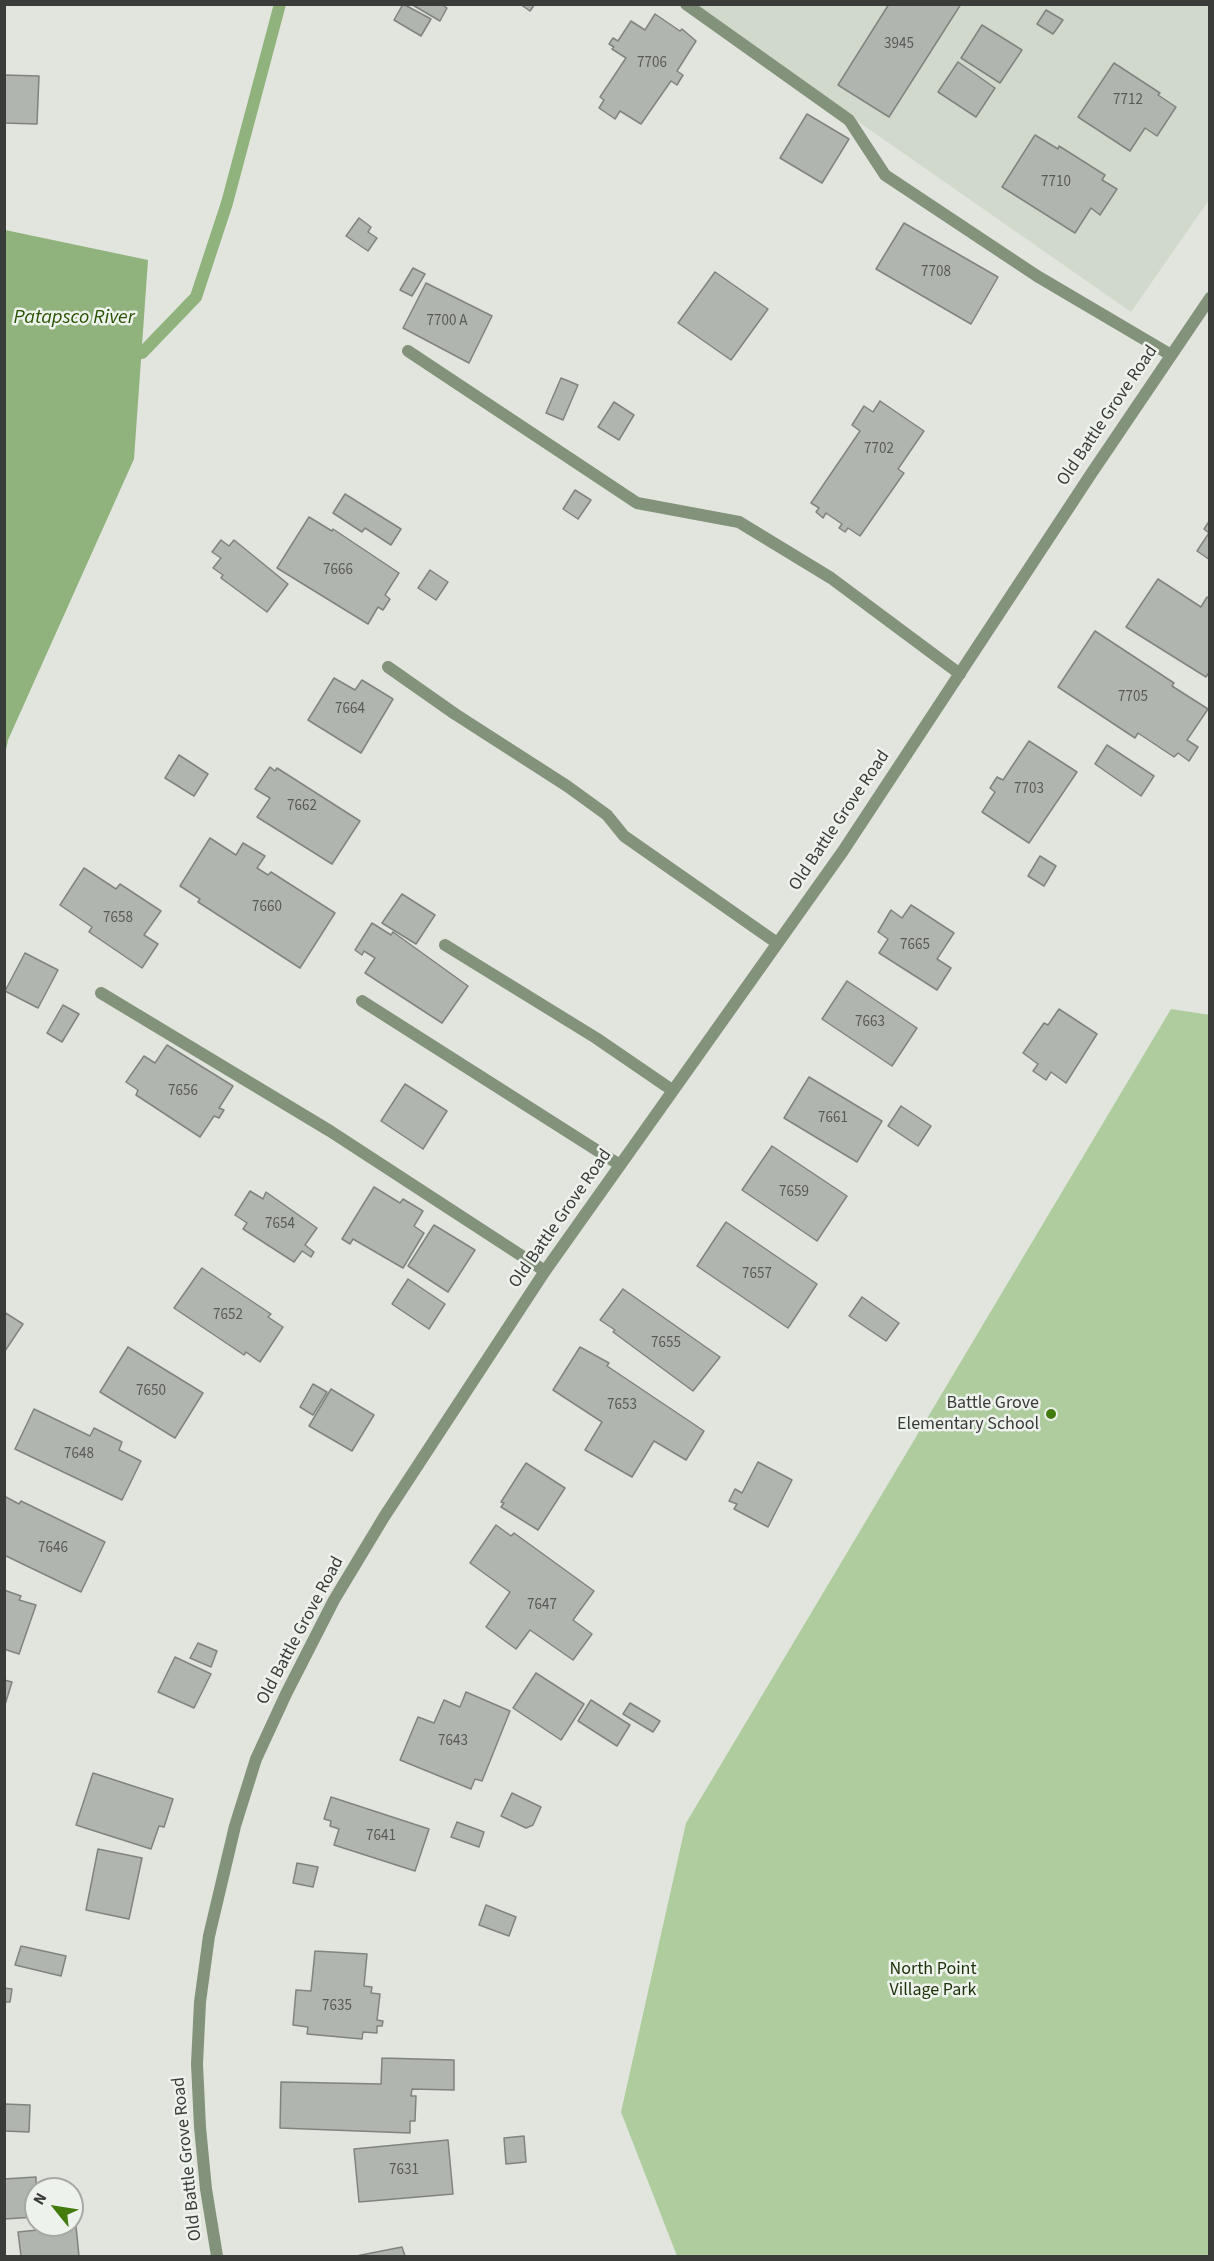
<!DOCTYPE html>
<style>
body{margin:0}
#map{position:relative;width:1214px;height:2261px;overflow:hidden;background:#e1e5de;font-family:"Source Sans 3",sans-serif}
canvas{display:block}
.frame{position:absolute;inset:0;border:6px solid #3a3c3a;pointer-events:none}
.north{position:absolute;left:24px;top:2177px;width:60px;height:60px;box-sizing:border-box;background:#eef2ec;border:2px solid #a6a9a5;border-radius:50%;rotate:300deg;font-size:16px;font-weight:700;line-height:24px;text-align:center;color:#3a3c3a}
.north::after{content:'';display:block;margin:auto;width:21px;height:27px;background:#437b0f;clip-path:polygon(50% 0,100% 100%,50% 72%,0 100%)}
</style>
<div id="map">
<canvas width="1214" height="2261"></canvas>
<div class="frame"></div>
<div class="north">N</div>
</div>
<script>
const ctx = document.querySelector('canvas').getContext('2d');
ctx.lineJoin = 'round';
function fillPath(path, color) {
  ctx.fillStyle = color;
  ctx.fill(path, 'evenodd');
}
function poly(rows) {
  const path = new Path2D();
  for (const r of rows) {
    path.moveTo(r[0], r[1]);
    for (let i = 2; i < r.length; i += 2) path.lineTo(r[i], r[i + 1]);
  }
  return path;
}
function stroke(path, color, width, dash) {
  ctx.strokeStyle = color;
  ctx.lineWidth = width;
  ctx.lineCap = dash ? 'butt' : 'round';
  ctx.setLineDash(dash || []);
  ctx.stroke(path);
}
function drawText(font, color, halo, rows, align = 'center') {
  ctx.font = font + ' "Source Sans 3",sans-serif';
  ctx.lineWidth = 5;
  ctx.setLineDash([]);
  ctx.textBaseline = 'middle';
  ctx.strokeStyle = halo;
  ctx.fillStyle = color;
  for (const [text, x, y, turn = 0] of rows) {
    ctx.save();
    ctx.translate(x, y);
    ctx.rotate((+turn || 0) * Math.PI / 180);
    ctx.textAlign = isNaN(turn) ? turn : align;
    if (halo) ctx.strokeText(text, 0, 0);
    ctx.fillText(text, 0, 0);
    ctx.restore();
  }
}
fillPath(poly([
 [691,5,1209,5,1209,200,1131,312]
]), '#d1d9cd');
fillPath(poly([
 [1171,1009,1210,1015,1209,2256,677,2256,621,2112,686,1823]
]), '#aecc9d');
fillPath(poly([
 [5,230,148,260,134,459,8,740,5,755]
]), '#90b27c');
stroke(poly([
 [142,353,196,297,227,203,280,4]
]), '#90b27c', 12);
const building = poly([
 [403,4,431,19,421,36,394,20,403,4],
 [411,4,441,4,447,8,440,21,411,4],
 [520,4,535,4,530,11,520,4],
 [889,4,961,4,889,117,838,85,889,4],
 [1046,10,1063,20,1053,34,1037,24,1046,10],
 [655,14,680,31,682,29,696,41,677,71,683,75,677,85,671,81,641,124,620,111,615,119,599,108,604,100,600,97,626,58,612,49,614,47,609,44,613,38,618,41,631,21,645,30,655,14],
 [982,25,1022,50,1000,83,961,58,982,25],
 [958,62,995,88,976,117,938,92,958,62],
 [1114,63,1160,93,1158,95,1176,107,1157,136,1145,128,1130,151,1078,117,1114,63],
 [4,75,39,76,37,124,4,123,4,75],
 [807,114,849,139,822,183,780,158,807,114],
 [1035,135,1058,149,1059,146,1105,175,1102,180,1117,189,1100,215,1091,208,1075,233,1002,187,1035,135],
 [359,218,371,227,368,232,377,238,368,251,346,236,359,218],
 [904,223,998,277,971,324,876,269,904,223],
 [413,268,425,274,412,296,400,290,413,268],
 [715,272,768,309,731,360,678,323,715,272],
 [426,283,492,316,469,363,403,328,426,283],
 [561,378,578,385,563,420,546,413,561,378],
 [880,401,924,431,898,469,904,473,860,536,848,528,845,532,839,528,842,524,826,513,823,518,816,512,819,508,811,503,860,431,852,425,864,406,873,412,880,401],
 [614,402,634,415,619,440,598,427,614,402],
 [575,490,591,500,578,519,563,509,575,490],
 [345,494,401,529,391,545,365,528,362,532,333,513,345,494],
 [309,517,332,531,333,529,399,573,385,595,390,599,383,610,378,607,368,624,277,568,309,517],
 [1210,520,1210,560,1197,551,1209,533,1204,529,1210,520],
 [221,540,229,546,234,540,288,584,267,612,221,578,223,575,213,568,221,558,212,552,221,540],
 [430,570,448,582,436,600,418,588,430,570],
 [1158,579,1201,607,1207,597,1210,599,1210,671,1206,677,1126,627,1158,579],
 [1095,631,1174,683,1172,686,1208,709,1187,740,1198,747,1189,761,1178,753,1174,757,1138,733,1135,738,1058,687,1095,631],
 [334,678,355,690,362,680,393,699,361,753,308,720,334,678],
 [1029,741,1077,772,1029,843,982,812,995,792,990,788,997,777,1003,780,1029,741],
 [1107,745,1154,776,1141,796,1095,764,1107,745],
 [179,755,208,774,194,796,165,778,179,755],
 [270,767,275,771,277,768,360,821,332,864,257,817,270,798,255,789,270,767],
 [210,838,236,855,243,843,265,856,257,868,268,875,271,872,335,913,300,968,198,902,200,899,180,886,210,838],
 [1040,856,1056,866,1044,886,1028,876,1040,856],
 [84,868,116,889,120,884,161,911,144,935,158,944,142,968,89,932,92,927,60,905,84,868],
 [402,894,435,915,416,944,382,923,402,894],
 [911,905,954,933,937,959,951,968,937,990,879,953,888,939,878,932,891,910,902,918,911,905],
 [372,923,391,935,393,932,468,986,442,1023,365,973,375,958,364,951,362,955,355,950,372,923],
 [25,953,58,970,38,1008,5,991,25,953],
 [847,981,917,1028,892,1066,822,1019,847,981],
 [63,1005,79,1014,62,1042,47,1033,63,1005],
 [1059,1009,1097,1034,1066,1083,1051,1072,1046,1080,1033,1071,1038,1064,1023,1053,1044,1023,1048,1025,1059,1009],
 [167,1045,233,1086,219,1108,224,1110,219,1118,214,1116,200,1137,136,1095,138,1090,126,1082,144,1056,155,1063,167,1045],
 [809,1077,882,1121,857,1162,784,1118,809,1077],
 [405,1084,447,1111,423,1149,381,1121,405,1084],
 [901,1106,931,1126,918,1146,888,1126,901,1106],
 [772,1146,847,1196,817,1241,742,1190,772,1146],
 [374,1187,400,1203,403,1199,423,1211,414,1226,424,1233,403,1268,353,1239,350,1244,342,1239,374,1187],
 [250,1191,263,1199,266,1192,317,1228,305,1245,314,1252,311,1257,302,1251,294,1262,243,1229,247,1223,235,1215,250,1191],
 [726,1222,817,1284,788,1328,697,1266,726,1222],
 [434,1225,475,1250,448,1292,408,1266,434,1225],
 [202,1268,271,1314,268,1317,283,1327,260,1362,246,1352,244,1355,174,1308,202,1268],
 [408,1279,445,1304,429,1329,392,1304,408,1279],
 [623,1289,720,1357,693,1391,613,1332,615,1330,600,1320,623,1289],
 [862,1297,899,1323,886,1341,849,1316,862,1297],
 [4,1312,23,1324,5,1351,4,1351,4,1312],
 [128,1347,203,1393,175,1438,100,1392,128,1347],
 [580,1347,609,1363,607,1366,704,1431,686,1460,654,1441,632,1477,585,1450,602,1422,553,1390,580,1347],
 [313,1384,327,1392,313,1415,300,1407,313,1384],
 [331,1389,374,1415,352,1451,309,1426,331,1389],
 [34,1409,90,1436,94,1428,122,1442,119,1450,141,1461,122,1500,15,1449,34,1409],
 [758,1462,792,1480,768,1527,734,1509,737,1504,729,1501,735,1489,742,1493,758,1462],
 [526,1463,565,1488,538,1530,501,1507,504,1503,501,1502,526,1463],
 [4,1496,19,1504,21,1501,105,1542,81,1592,4,1555,4,1496],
 [496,1525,511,1536,514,1533,594,1591,573,1620,592,1634,573,1660,530,1630,516,1649,486,1627,510,1592,470,1563,496,1525],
 [4,1590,21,1596,19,1600,36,1605,19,1654,4,1649,4,1590],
 [198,1643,217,1651,211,1667,190,1658,198,1643],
 [175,1657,211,1674,194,1708,158,1692,175,1657],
 [536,1673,584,1704,561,1740,513,1708,536,1673],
 [4,1680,12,1682,4,1708,4,1680],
 [466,1692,510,1711,482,1781,475,1779,471,1789,400,1760,418,1717,434,1723,444,1700,460,1707,466,1692],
 [591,1700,630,1725,617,1746,578,1721,591,1700],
 [630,1703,660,1721,653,1732,623,1714,630,1703],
 [93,1773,173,1799,164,1827,159,1826,151,1849,76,1825,93,1773],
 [512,1793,541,1807,533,1825,526,1828,501,1816,512,1793],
 [331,1797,429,1829,415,1871,334,1845,339,1829,330,1826,331,1821,324,1819,331,1797],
 [457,1822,484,1832,479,1847,451,1837,457,1822],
 [98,1849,142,1858,129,1919,86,1910,98,1849],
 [297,1863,318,1867,313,1887,293,1883,297,1863],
 [486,1905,516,1917,509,1936,479,1925,486,1905],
 [21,1946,66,1956,61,1976,15,1965,21,1946],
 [315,1951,367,1954,364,1986,372,1987,371,1993,380,1994,377,2020,383,2021,382,2026,377,2026,377,2033,363,2032,362,2039,307,2034,308,2027,293,2025,296,1990,311,1991,315,1951],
 [4,1988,12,1989,10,2002,4,2002,4,1988],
 [382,2058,454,2060,454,2090,412,2089,411,2096,416,2096,415,2121,410,2121,410,2133,280,2128,281,2082,381,2084,382,2058],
 [4,2104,30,2105,29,2132,4,2131,4,2104],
 [524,2136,526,2162,506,2164,504,2138,524,2136],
 [448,2140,453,2194,359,2202,354,2149,448,2140],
 [36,2177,36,2217,4,2219,4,2179,36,2177],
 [76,2226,79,2256,21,2256,18,2232,76,2226],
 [402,2247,405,2256,356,2256,402,2247]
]);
fillPath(building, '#b1b5af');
stroke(building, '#80847e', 1.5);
stroke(poly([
 [686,4,849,120,885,175,1037,276,1171,355],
 [408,351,637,503,739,522,831,578,960,674],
 [388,667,455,714,567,786,607,815,624,836,777,943],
 [445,945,596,1038,672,1090],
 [101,993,330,1131,545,1271],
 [362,1001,620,1165]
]), '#83927b', 12);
stroke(poly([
 [217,2256,206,2189,200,2127,197,2064,200,2002,209,1936,235,1826,256,1759,286,1694,334,1600,384,1517,545,1271,843,851,1091,474,1210,298]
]), '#83927b', 12);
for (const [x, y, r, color] of [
 [1051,1414,6,"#437b0f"]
]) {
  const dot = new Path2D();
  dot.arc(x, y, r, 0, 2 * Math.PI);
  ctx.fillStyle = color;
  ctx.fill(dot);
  stroke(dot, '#eef2ec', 2);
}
drawText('15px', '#585a57', null, [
 ["3945",899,45],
 ["7706",652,64],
 ["7712",1128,101],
 ["7710",1056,183],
 ["7708",936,273],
 ["7700 A",447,322],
 ["7702",879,450],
 ["7666",338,571],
 ["7705",1133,698],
 ["7664",350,710],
 ["7703",1029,790],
 ["7662",302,807],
 ["7660",267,908],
 ["7658",118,919],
 ["7665",915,946],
 ["7663",870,1023],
 ["7656",183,1092],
 ["7661",833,1119],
 ["7659",794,1193],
 ["7654",280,1225],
 ["7657",757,1275],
 ["7652",228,1316],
 ["7655",666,1344],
 ["7650",151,1392],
 ["7653",622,1406],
 ["7648",79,1455],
 ["7646",53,1549],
 ["7647",542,1606],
 ["7643",453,1742],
 ["7641",381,1837],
 ["7635",337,2007],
 ["7631",404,2171]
]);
drawText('18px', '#3a3c3a', '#eef2ec', [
 ["Old Battle Grove Road",1108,416,-56],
 ["Old Battle Grove Road",840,821,-56],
 ["Old Battle Grove Road",561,1219,-55],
 ["Old Battle Grove Road",301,1631,-62],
 ["Old Battle Grove Road",188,2159,-96]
]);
drawText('18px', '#3a3c3a', '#eef2ec', [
 ["Battle Grove",1039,1404],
 ["Elementary School",1039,1425]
], 'right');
drawText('18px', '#1c320b', '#eef2ec', [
 ["North Point",933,1970],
 ["Village Park",933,1991]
]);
drawText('italic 20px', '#295200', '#eef2ec', [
 ["Patapsco River",74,319]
]);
</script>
